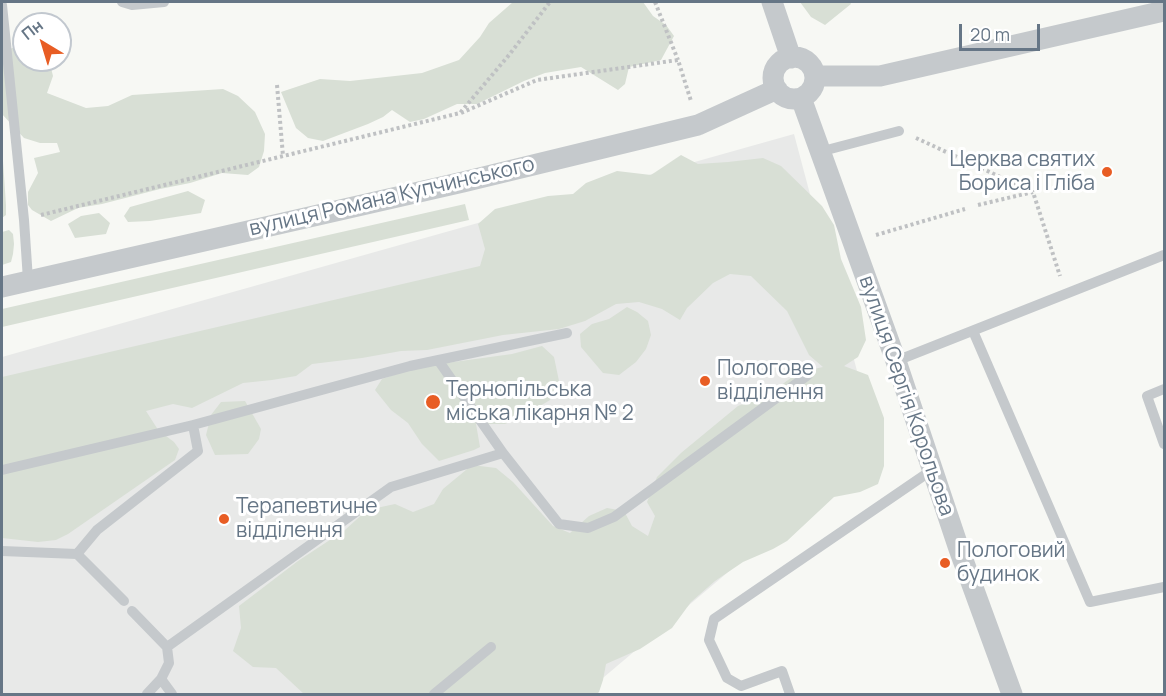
<!DOCTYPE html>
<meta charset="utf-8">
<style>
body{margin:0}
#map{position:relative;width:1166px;height:696px;overflow:hidden;background:#f7f8f4;font-family:Manrope,sans-serif}
canvas{display:block}
.frame{position:absolute;inset:0;border:3px solid #667686;pointer-events:none}
.north{position:absolute;left:12px;top:12px;width:60px;height:60px;box-sizing:border-box;background:#fff;border:2px solid #c2c8cf;border-radius:50%;rotate:322deg;font-size:16px;font-weight:700;line-height:24px;text-align:center;color:#667686}
.north::after{content:'';display:block;margin:auto;width:21px;height:27px;background:#e85d24;clip-path:polygon(50% 0,100% 100%,50% 72%,0 100%)}
.scale{position:absolute;left:959px;top:24px;width:81px;height:27px;box-sizing:border-box;border:3px solid #667686;border-top:0;padding-left:8px;font-size:18px;line-height:21px;white-space:nowrap;color:#667686;-webkit-text-stroke:4px #fff;paint-order:stroke}
</style>
<div id="map">
<canvas width="1166" height="696"></canvas>
<div class="frame"></div>
<div class="north">Пн</div>
<div class="scale">20 m</div>
</div>
<script>
const ctx = document.querySelector('canvas').getContext('2d');
ctx.lineJoin = 'round';
function fillPath(path, color) {
  ctx.fillStyle = color;
  ctx.fill(path, 'evenodd');
}
function poly(rows) {
  const path = new Path2D();
  for (const r of rows) {
    if (r.length === 3) {
      path.moveTo(r[0] + r[2], r[1]);
      path.arc(r[0], r[1], r[2], 0, 2 * Math.PI);
      continue;
    }
    path.moveTo(r[0], r[1]);
    for (let i = 2; i < r.length; i += 2) path.lineTo(r[i], r[i + 1]);
  }
  return path;
}
function stroke(path, color, width, dash) {
  ctx.strokeStyle = color;
  ctx.lineWidth = width;
  ctx.lineCap = dash ? 'butt' : 'round';
  ctx.setLineDash(dash || []);
  ctx.stroke(path);
}
function drawText(font, color, halo, rows, align = 'center') {
  ctx.font = font + ' Manrope,sans-serif';
  ctx.lineWidth = 6;
  ctx.setLineDash([]);
  ctx.textBaseline = 'middle';
  ctx.strokeStyle = halo;
  ctx.fillStyle = color;
  for (const [text, x, y, turn = 0] of rows) {
    ctx.save();
    ctx.translate(x, y);
    ctx.rotate((+turn || 0) * Math.PI / 180);
    ctx.textAlign = isNaN(turn) ? turn : align;
    if (halo) ctx.strokeText(text, 0, 0);
    ctx.fillText(text, 0, 0);
    ctx.restore();
  }
}
fillPath(poly([
 [794,134,877,446,584,694,2,694,2,357]
]), '#e8e9e8');
fillPath(poly([
 [513,2,643,2,653,16,666,25,674,36,661,60,629,67,625,84,618,90,581,67,545,73,524,81,477,104,457,104,424,119,410,122,392,110,383,117,368,124,323,141,308,138,296,128,281,92,320,79,350,81,422,73,459,60,480,37,489,23],
 [800,2,850,2,851,4,825,25,811,17],
 [20,45,24,46,24,60,49,60,53,76,47,93,86,108,108,106,132,95,223,89,238,96,255,112,265,134,264,151,259,167,248,175,222,173,190,183,160,189,102,204,78,208,51,221,32,210,28,205,28,192,38,173,34,158,60,152,57,143,40,143,24,138,2,114,2,52],
 [681,155,698,164,728,162,763,158,781,166,822,206,834,225,841,259,861,307,866,340,858,357,844,366,868,375,884,418,884,466,878,484,860,492,834,497,787,541,773,549,743,562,715,581,691,602,672,628,640,649,606,664,603,680,599,692,597,694,304,694,276,668,253,667,233,651,241,628,239,606,298,561,345,530,367,510,395,504,413,512,434,504,443,489,472,465,496,468,513,482,553,526,570,533,589,516,607,508,624,511,632,526,648,536,655,516,647,502,657,477,681,453,738,406,769,394,799,372,823,367,809,355,787,311,751,276,730,274,713,283,687,308,680,320,662,309,639,302,616,304,585,321,559,329,503,335,427,350,401,351,362,358,312,364,296,376,272,380,243,383,192,408,173,404,146,411,162,436,166,436,174,442,179,449,175,460,68,534,56,540,38,542,2,538,2,377,480,266,485,249,478,224,495,209,548,196,573,194,586,183,617,171,651,175],
 [2,161,3,161,6,205,6,215,2,218],
 [188,191,205,200,201,213,150,221,128,222,124,216,130,207],
 [465,204,469,220,2,327,2,309],
 [99,213,110,223,106,234,75,238,68,224,81,216],
 [9,230,13,234,14,244,13,254,11,262,2,265,2,232],
 [627,307,637,312,648,321,651,335,646,349,636,362,619,375,603,373,581,347,580,334,592,324,609,319],
 [542,346,554,357,559,381,550,400,522,417,505,424,476,424,480,447,474,450,439,461,422,444,408,423,391,410,375,390,382,379,417,367,512,354],
 [245,401,261,429,259,439,248,454,215,455,206,435,211,415,221,402]
]), '#d8dfd5');
stroke(poly([
 [655,2,678,60],
 [277,85,283,156],
 [461,113,537,80,678,60,691,101],
 [916,138,1033,192,1060,276],
 [978,205,1033,192],
 [41,215,460,113,509,55,550,2],
 [876,235,965,209]
]), '#bfc1c3', 4, [3, 3]);
stroke(poly([
 [122,2,132,5,164,2],
 [2,5,24,220,28,280],
 [819,152,899,131],
 [973,331,1090,602,1164,587],
 [438,360,503,453],
 [896,361,1164,255],
 [193,425,410,366,567,333],
 [1164,444,1147,396,1164,389],
 [2,470,193,425,198,451,97,530,77,554],
 [2,551,77,554,124,601],
 [132,611,167,647,169,663,161,679,147,694],
 [167,647,391,487,503,453,559,524,588,528,614,517,808,375],
 [161,679,172,694],
 [434,694,491,647],
 [790,694,782,671,741,686,727,678,709,640,714,619,932,470]
]), '#c5c9cc', 10);
stroke(poly([
 [772,2,791,58],
 [794,78,21],
 [815,76,880,76,1164,11],
 [801,98,896,361,959,549,1012,694],
 [2,287,463,182,698,125,777,89]
]), '#c5c9cc', 21);
for (const [x, y, r, color] of [
 [1107,172,6,"#e85d24"],
 [705,381,6,"#e85d24"],
 [433,402,8,"#e85d24"],
 [224,519,6,"#e85d24"],
 [945,563,6,"#e85d24"]
]) {
  const dot = new Path2D();
  dot.arc(x, y, r, 0, 2 * Math.PI);
  ctx.fillStyle = color;
  ctx.fill(dot);
  stroke(dot, '#fff', 2);
}
drawText('21px', '#667686', '#fff', [
 ["Церква святих",1095,160,"right"],
 ["Бориса і Гліба",1095,184,"right"],
 ["Пологове",717,369],
 ["відділення",717,393],
 ["Тернопільська",446,390],
 ["міська лікарня № 2",446,414],
 ["Терапевтичне",236,507],
 ["відділення",236,531],
 ["Пологовий",957,551],
 ["будинок",957,575]
], 'left');
drawText('21px', '#667686', '#fff', [
 ["вулиця Романа Купчинського",392,197,-13],
 ["вулиця Сергія Корольова",906,396,71]
]);
</script>
